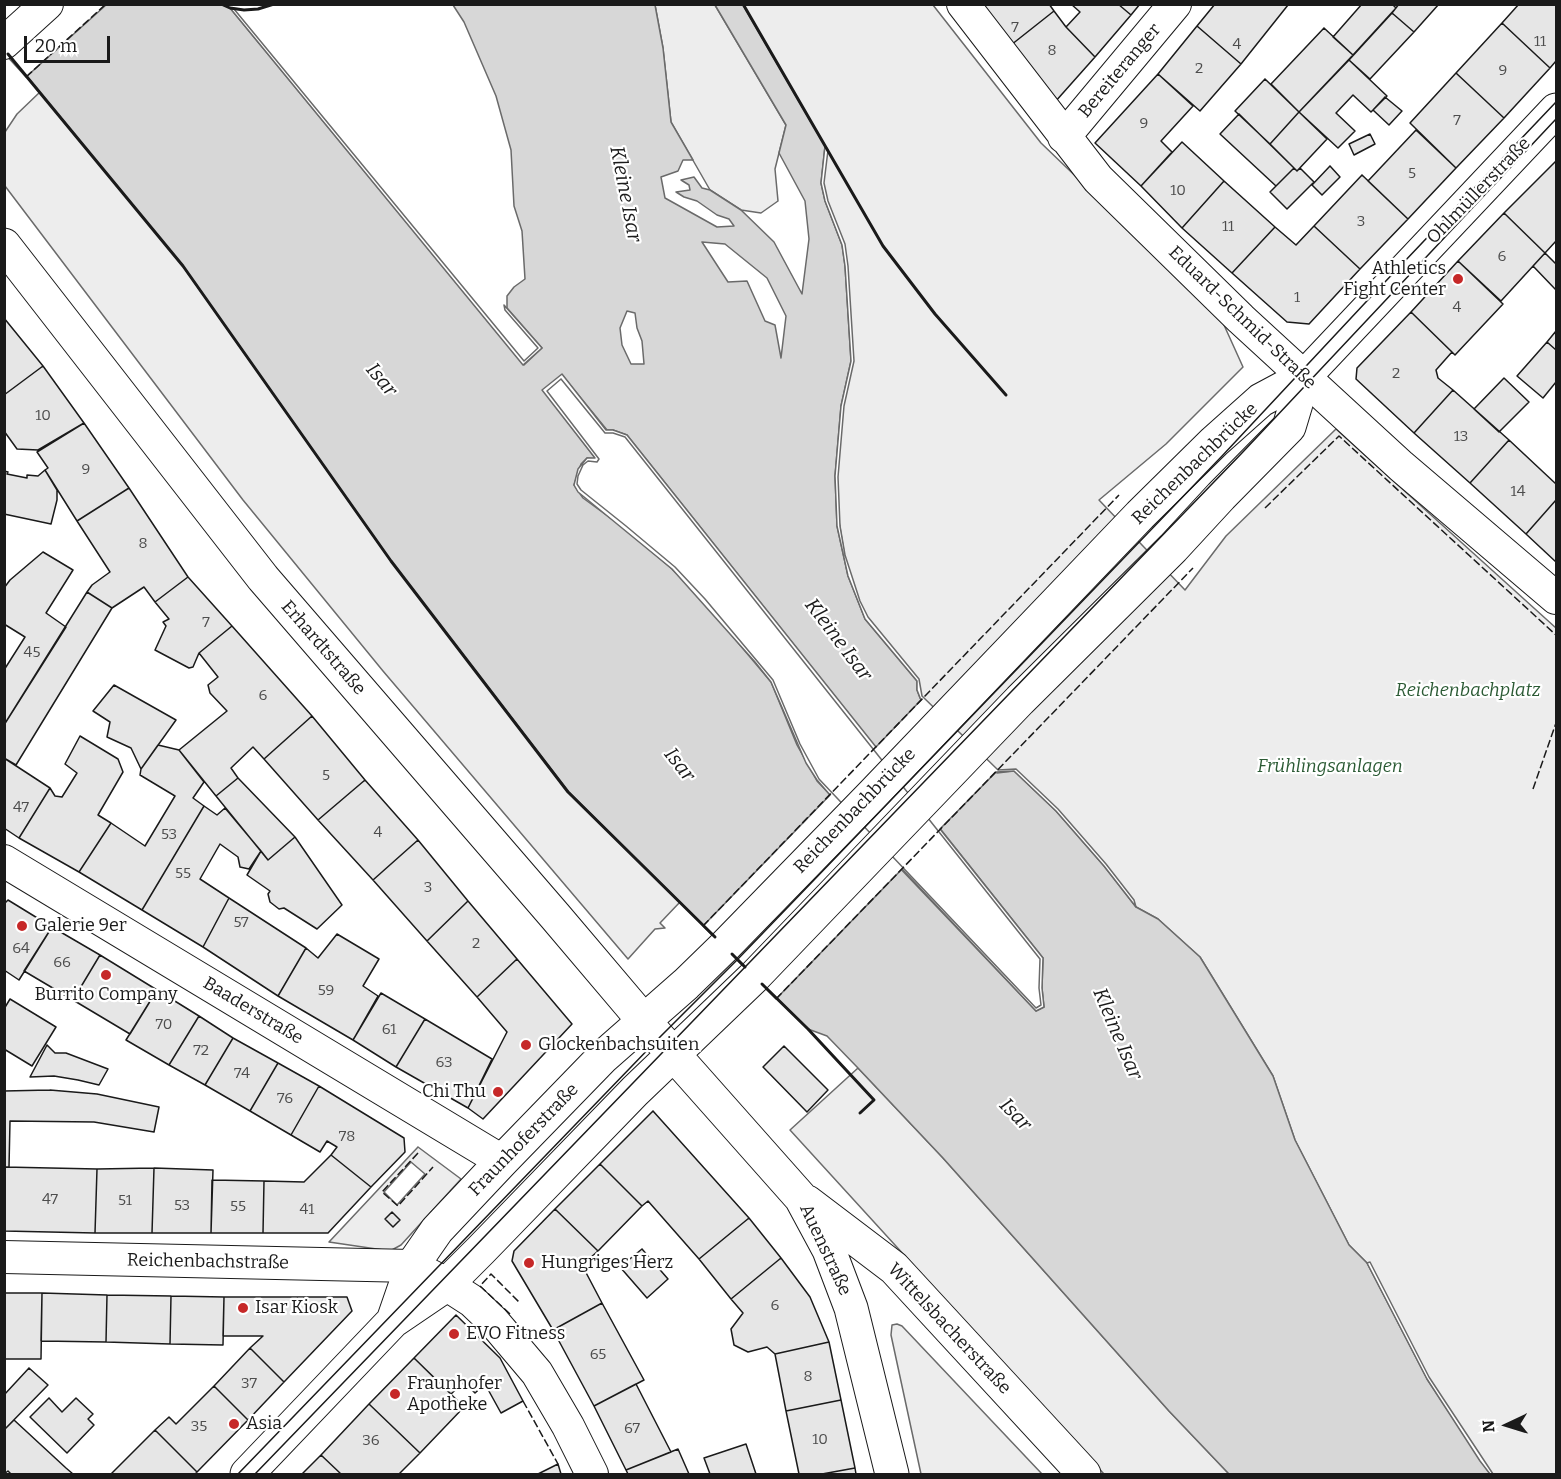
<!DOCTYPE html>
<meta charset="utf-8">
<style>
body{margin:0}
#map{position:relative;width:1561px;height:1479px;overflow:hidden;background:#fff;font-family:Bitter,serif}
canvas{display:block}
.frame{position:absolute;inset:0;border:6px solid #1a1a1a;pointer-events:none}
.north{position:absolute;left:1477px;top:1395px;width:60px;height:60px;-webkit-text-stroke:4px #fff;paint-order:stroke;rotate:266deg;font-size:16px;font-weight:700;line-height:24px;text-align:center;color:#1a1a1a}
.north::after{content:'';display:block;margin:auto;width:21px;height:27px;background:#1a1a1a;clip-path:polygon(50% 0,100% 100%,50% 72%,0 100%)}
.scale{position:absolute;left:24px;top:36px;width:86px;height:27px;box-sizing:border-box;border:3px solid #1a1a1a;border-top:0;padding-left:8px;font-size:18px;line-height:21px;white-space:nowrap;color:#1a1a1a;-webkit-text-stroke:4px #fff;paint-order:stroke}
</style>
<div id="map">
<canvas width="1561" height="1479"></canvas>
<div class="frame"></div>
<div class="north">N</div>
<div class="scale">20 m</div>
</div>
<script>
const ctx = document.querySelector('canvas').getContext('2d');
ctx.lineJoin = 'round';
function fillPath(path, color) {
  ctx.fillStyle = color;
  ctx.fill(path, 'evenodd');
}
function poly(rows) {
  const path = new Path2D();
  for (const r of rows) {
    path.moveTo(r[0], r[1]);
    for (let i = 2; i < r.length; i += 2) path.lineTo(r[i], r[i + 1]);
  }
  return path;
}
function stroke(path, color, width, dash) {
  ctx.strokeStyle = color;
  ctx.lineWidth = width;
  ctx.lineCap = dash ? 'butt' : 'round';
  ctx.setLineDash(dash || []);
  ctx.stroke(path);
}
function drawText(font, color, halo, rows, align = 'center') {
  ctx.font = font + ' Bitter,serif';
  ctx.lineWidth = 4.5;
  ctx.setLineDash([]);
  ctx.textBaseline = 'middle';
  ctx.strokeStyle = halo;
  ctx.fillStyle = color;
  for (const [text, x, y, turn = 0] of rows) {
    ctx.save();
    ctx.translate(x, y);
    ctx.rotate((+turn || 0) * Math.PI / 180);
    ctx.textAlign = isNaN(turn) ? turn : align;
    if (halo) ctx.strokeText(text, 0, 0);
    ctx.fillText(text, 0, 0);
    ctx.restore();
  }
}
const built = poly([
 [655,5,715,5,786,125,775,169,778,201,761,213,741,210,710,190,671,122,663,48,655,5],
 [743,5,933,5,1041,143,1219,314,1243,367,1166,444,1099,500,1185,590,1226,536,1336,429,1556,628,1556,1474,1490,1474,1427,1379,1367,1263,1349,1245,1295,1140,1273,1076,1200,957,1158,919,1136,907,920,698,865,619,848,576,835,497,845,266,743,5],
 [40,92,183,266,391,561,568,791,680,902,660,923,665,928,655,929,628,959,383,671,243,500,5,186,5,132,17,114,40,92],
 [858,1068,943,1158,1169,1411,1229,1474,1104,1474,790,1130,858,1068],
 [418,1147,461,1179,401,1245,390,1251,329,1242,418,1147],
 [411,1162,425,1174,397,1205,384,1192,411,1162],
 [897,1324,902,1326,1042,1474,921,1474,891,1335,892,1325,897,1324]
]);
fillPath(built, '#ededed');
stroke(built, '#6a6a6a', 1.5);
const water = poly([
 [221,4,230,8,524,365,542,348,507,308,507,296,514,287,525,279,522,231,514,206,511,150,496,96,464,22,453,5,655,5,663,48,671,122,693,160,683,160,678,171,661,177,665,198,717,227,734,226,729,219,717,215,697,201,684,197,676,192,690,190,689,185,681,180,694,177,702,188,710,190,741,210,774,242,802,294,809,239,805,201,779,153,786,125,715,5,743,5,825,146,821,183,825,201,842,245,845,266,851,361,841,406,835,476,837,526,848,576,865,619,917,681,917,690,920,698,997,773,1014,771,1056,811,1104,866,1136,907,1158,919,1200,957,1273,1076,1295,1140,1349,1245,1367,1263,1427,1379,1490,1474,1229,1474,1169,1411,943,1158,858,1068,827,1036,808,1029,568,791,391,561,183,266,5,50,4,5,221,4],
 [702,242,725,244,767,278,786,316,781,358,775,325,765,321,747,281,728,282,702,242],
 [627,311,635,313,637,328,642,341,644,364,631,364,622,345,620,328,627,311],
 [562,375,607,430,613,430,627,435,1043,958,1042,988,1044,1007,1036,1011,817,781,797,745,771,682,703,601,672,569,624,528,583,498,574,485,581,464,587,458,596,459,543,390,562,375]
]);
fillPath(water, '#d7d7d7');
stroke(water, '#6a6a6a', 1.5);
const pier = poly([
 [5,5,106,5,26,77,4,53,5,5],
 [230,8,234,9,524,361,538,348,505,310,504,305,542,348,523,365,230,8],
 [825,146,828,150,824,183,828,201,845,244,848,266,854,361,844,406,838,477,840,526,845,555,860,601,868,617,919,679,922,696,998,770,1016,769,1058,809,1106,864,1134,900,1136,907,1104,866,1056,811,1014,771,996,772,940,829,1043,958,1042,988,1044,1007,1036,1011,902,869,776,999,703,926,830,795,817,780,806,763,771,682,755,662,672,569,578,492,574,485,578,469,587,458,595,458,542,390,562,374,606,430,613,430,627,435,876,747,921,700,917,690,917,681,865,619,848,576,837,526,835,476,841,406,851,361,845,266,842,245,825,201,821,183,825,146],
 [561,379,605,433,613,433,625,437,1040,959,1039,988,1041,1005,1036,1008,819,779,800,744,773,680,705,599,675,567,626,526,581,490,577,484,578,476,583,465,588,461,597,462,599,459,547,391,561,379],
 [1370,1262,1429,1377,1493,1474,1490,1474,1480,1461,1427,1379,1367,1263,1370,1262]
]);
fillPath(pier, '#fff');
stroke(pier, '#6a6a6a', 1.5);
const building = poly([
 [980,4,1049,4,1054,11,1011,45,980,4],
 [1071,4,1118,4,1131,15,1095,57,1066,27,1080,12,1071,4],
 [1118,4,1140,4,1131,15,1118,4],
 [1215,4,1287,4,1288,5,1241,64,1197,26,1215,4],
 [1362,4,1392,4,1396,8,1353,55,1333,37,1362,4],
 [1399,4,1439,4,1414,32,1392,13,1399,4],
 [1519,4,1556,4,1556,61,1550,68,1502,23,1519,4],
 [1054,11,1066,27,1095,57,1055,102,1011,45,1054,11],
 [1392,13,1414,32,1370,79,1349,60,1392,13],
 [1502,23,1550,68,1504,118,1456,73,1502,23],
 [1197,26,1241,64,1200,111,1158,74,1197,26],
 [1324,28,1353,55,1299,112,1271,84,1324,28],
 [1349,60,1387,96,1371,112,1353,95,1336,113,1355,131,1338,148,1299,112,1349,60],
 [1456,73,1504,118,1456,168,1410,123,1456,73],
 [1158,74,1193,106,1161,141,1172,152,1141,186,1095,143,1158,74],
 [1265,79,1299,112,1270,144,1235,111,1265,79],
 [1385,97,1402,111,1389,125,1373,110,1385,97],
 [1299,112,1327,139,1297,171,1270,144,1299,112],
 [1239,114,1294,168,1276,186,1220,134,1239,114],
 [1416,130,1456,168,1408,219,1368,181,1416,130],
 [1370,134,1375,144,1354,155,1349,144,1370,134],
 [1182,142,1224,181,1182,228,1141,186,1182,142],
 [1556,161,1556,241,1545,253,1504,213,1556,161],
 [1330,166,1340,177,1322,195,1312,185,1330,166],
 [1294,168,1297,171,1300,168,1314,182,1287,209,1270,192,1294,168],
 [1362,175,1408,219,1360,269,1314,226,1362,175],
 [1224,181,1275,227,1232,273,1182,228,1224,181],
 [1504,213,1545,253,1501,301,1458,261,1504,213],
 [1314,226,1360,269,1309,324,1287,322,1232,273,1275,227,1296,245,1314,226],
 [1545,253,1556,264,1556,290,1533,266,1545,253],
 [1458,261,1503,304,1455,355,1411,312,1458,261],
 [1411,312,1452,352,1436,370,1438,378,1453,390,1414,433,1356,379,1357,368,1411,312],
 [4,318,43,366,4,395,4,318],
 [1556,331,1556,350,1547,342,1556,331],
 [1547,342,1556,350,1556,382,1543,398,1517,376,1547,342],
 [43,366,84,423,38,450,17,449,4,431,4,395,43,366],
 [1504,378,1529,402,1499,432,1474,409,1504,378],
 [1453,390,1509,440,1470,483,1414,433,1453,390],
 [84,423,129,488,77,521,45,470,48,468,37,452,84,423],
 [1509,440,1556,484,1556,500,1526,534,1470,483,1509,440],
 [45,470,57,490,57,500,51,524,4,514,4,471,8,472,7,474,27,478,27,475,38,476,45,470],
 [129,488,188,577,155,602,144,587,112,608,87,592,92,585,110,572,77,521,129,488],
 [1556,500,1556,562,1526,534,1556,500],
 [43,552,73,570,46,613,66,627,4,725,4,670,25,637,4,624,4,588,10,580,43,552],
 [188,577,232,626,199,653,193,667,189,668,155,650,166,626,163,622,169,619,155,602,188,577],
 [87,592,112,608,16,765,4,758,4,725,87,592],
 [232,626,312,716,264,759,253,747,231,768,238,778,216,796,179,750,227,711,210,693,208,685,218,677,199,653,232,626],
 [114,685,176,720,141,769,131,748,107,737,110,722,93,711,114,685],
 [312,716,365,780,318,820,264,759,312,716],
 [80,736,118,759,123,772,98,815,111,823,79,872,19,838,50,788,55,796,62,797,77,773,65,764,80,736],
 [158,745,179,750,204,782,193,798,204,806,142,910,79,872,111,823,145,846,175,796,140,775,141,769,158,745],
 [4,758,50,788,19,838,4,828,4,758],
 [238,778,295,837,268,860,216,796,238,778],
 [365,780,418,840,373,880,318,820,365,780],
 [204,806,217,815,225,808,261,851,249,869,240,867,238,857,220,844,200,879,229,898,203,947,142,910,204,806],
 [295,837,342,905,317,929,284,908,279,909,270,902,268,894,270,891,247,875,261,851,268,860,295,837],
 [418,840,468,901,427,941,373,880,418,840],
 [229,898,306,948,278,996,203,947,229,898],
 [8,900,52,927,19,980,4,970,4,904,8,900],
 [468,901,517,959,477,997,427,941,468,901],
 [52,927,100,955,73,1000,24,971,52,927],
 [337,934,379,959,363,986,378,996,353,1040,278,996,306,948,318,958,337,934],
 [100,955,157,990,130,1034,73,1000,100,955],
 [517,959,572,1024,483,1119,468,1108,507,1032,477,997,517,959],
 [157,990,199,1016,169,1065,126,1040,157,990],
 [381,993,425,1019,396,1067,353,1040,381,993],
 [10,999,56,1027,32,1066,4,1049,4,1009,10,999],
 [199,1016,233,1038,205,1085,169,1065,199,1016],
 [425,1019,492,1059,468,1108,396,1067,425,1019],
 [233,1038,278,1063,250,1111,205,1085,233,1038],
 [47,1045,55,1053,66,1053,108,1069,99,1085,78,1080,54,1076,30,1077,47,1045],
 [784,1046,828,1090,807,1112,763,1067,784,1046],
 [278,1063,319,1086,291,1135,250,1111,278,1063],
 [319,1086,404,1138,405,1152,371,1187,331,1155,337,1147,327,1141,320,1152,291,1135,319,1086],
 [50,1090,97,1094,159,1107,154,1132,94,1122,10,1121,9,1167,4,1167,4,1091,50,1090],
 [653,1111,749,1218,699,1259,648,1201,642,1206,600,1164,653,1111],
 [331,1155,371,1187,328,1233,263,1233,264,1181,304,1182,331,1155],
 [600,1164,642,1206,598,1251,555,1209,600,1164],
 [4,1167,97,1169,95,1233,4,1231,4,1167],
 [154,1168,152,1233,95,1233,97,1169,154,1168],
 [154,1168,213,1170,211,1233,152,1233,154,1168],
 [212,1180,264,1181,263,1233,211,1233,212,1180],
 [555,1209,598,1251,582,1265,602,1303,553,1330,512,1261,514,1251,555,1209],
 [392,1212,400,1220,393,1227,385,1219,392,1212],
 [749,1218,781,1258,731,1299,699,1259,749,1218],
 [642,1249,668,1279,647,1298,620,1267,642,1249],
 [781,1258,810,1297,829,1342,775,1354,767,1347,748,1352,734,1345,731,1329,743,1313,731,1299,781,1258],
 [4,1293,42,1293,41,1359,4,1359,4,1293],
 [42,1293,107,1295,106,1342,41,1341,42,1293],
 [107,1295,171,1296,170,1344,106,1342,107,1295],
 [171,1296,224,1297,223,1345,170,1344,171,1296],
 [224,1297,347,1297,352,1311,284,1382,250,1348,263,1336,223,1336,224,1297],
 [602,1303,644,1380,594,1406,553,1330,602,1303],
 [456,1315,500,1358,523,1401,501,1413,485,1384,475,1393,464,1382,451,1394,414,1358,456,1315],
 [829,1342,841,1400,786,1411,775,1354,829,1342],
 [250,1348,284,1382,248,1420,214,1386,250,1348],
 [414,1358,464,1407,420,1453,369,1404,414,1358],
 [29,1368,48,1385,4,1430,4,1395,29,1368],
 [636,1384,671,1452,626,1470,594,1406,636,1384],
 [214,1386,248,1420,197,1472,155,1430,169,1417,176,1424,214,1386],
 [49,1398,62,1412,76,1398,93,1414,88,1419,94,1425,67,1453,30,1417,49,1398],
 [841,1400,855,1468,822,1474,799,1474,786,1411,841,1400],
 [369,1404,420,1453,399,1474,341,1474,321,1455,369,1404],
 [14,1420,66,1468,73,1474,11,1474,8,1471,4,1474,4,1430,14,1420],
 [155,1430,197,1472,195,1474,111,1474,155,1430],
 [746,1444,756,1474,710,1474,704,1458,746,1444],
 [678,1449,689,1474,628,1474,626,1470,678,1449],
 [321,1455,341,1474,302,1474,321,1455],
 [558,1464,561,1474,538,1474,558,1464],
 [855,1468,856,1474,822,1474,855,1468]
]);
fillPath(building, '#e6e6e6');
stroke(building, '#1a1a1a', 1.5);
const minor = poly([
 [963,4,1098,179,1241,319,1340,410,1401,466,1556,598],
 [4,43,47,4],
 [1064,137,1175,4],
 [4,861,502,1161],
 [4,1257,412,1266,441,1281,472,1301,493,1321,537,1373,568,1426,592,1474]
]);
const major = poly([
 [4,245,263,578,555,916,644,1021,801,1198,829,1250,851,1308,892,1474],
 [807,1202,894,1268,1084,1474],
 [393,1321,412,1266,437,1230,502,1161,603,1057,686,984,724,947,873,794,1140,515,1214,442,1261,400,1304,377,1556,110],
 [247,1474,393,1321,446,1285,481,1250,635,1091,754,977,1020,700,1173,548,1221,496,1289,427,1304,377]
]);
stroke(minor, '#1a1a1a', 34);
stroke(major, '#1a1a1a', 35);
stroke(minor, '#fff', 32);
stroke(major, '#fff', 33);
stroke(poly([
 [238,1474,659,1038,737,960,1223,455,1365,303,1556,102],
 [255,1474,1241,454,1556,119]
]), '#1a1a1a', 1.5);
stroke(poly([
 [26,77,106,4],
 [1265,508,1339,436,1556,635],
 [1533,789,1556,723],
 [703,926,1119,495],
 [776,999,1193,568],
 [418,1153,382,1192,398,1206,433,1167],
 [510,1314,480,1286,491,1274,520,1303],
 [523,1401,558,1464]
]), '#1a1a1a', 1.5, [8, 3]);
stroke(poly([
 [221,4,230,8,244,10,258,9,274,4],
 [743,4,883,246,935,314,1006,395],
 [8,54,183,266,391,561,568,792,715,937],
 [732,954,745,967],
 [762,984,808,1029,874,1100,860,1113]
]), '#1a1a1a', 3);
for (const [x, y, r, color] of [
 [1458,279,6,"#c62828"],
 [22,926,6,"#c62828"],
 [106,975,6,"#c62828"],
 [526,1045,6,"#c62828"],
 [498,1092,6,"#c62828"],
 [529,1263,6,"#c62828"],
 [243,1308,6,"#c62828"],
 [454,1334,6,"#c62828"],
 [395,1394,6,"#c62828"],
 [234,1424,6,"#c62828"]
]) {
  const dot = new Path2D();
  dot.arc(x, y, r, 0, 2 * Math.PI);
  ctx.fillStyle = color;
  ctx.fill(dot);
  stroke(dot, '#fff', 2);
}
drawText('15px', '#4d4d4d', null, [
 ["7",1015,28],
 ["11",1540,42],
 ["4",1237,45],
 ["8",1052,51],
 ["2",1199,69],
 ["9",1503,71],
 ["7",1457,121],
 ["9",1144,124],
 ["5",1412,174],
 ["10",1178,191],
 ["3",1361,222],
 ["11",1228,227],
 ["6",1502,257],
 ["1",1297,298],
 ["4",1457,308],
 ["2",1396,374],
 ["10",43,416],
 ["13",1461,437],
 ["9",86,470],
 ["14",1518,492],
 ["8",143,544],
 ["7",206,623],
 ["45",32,653],
 ["6",263,696],
 ["5",326,776],
 ["47",21,808],
 ["4",378,833],
 ["53",169,835],
 ["55",183,874],
 ["3",428,888],
 ["57",241,923],
 ["2",476,944],
 ["64",21,949],
 ["66",62,963],
 ["59",326,991],
 ["70",164,1025],
 ["61",389,1030],
 ["72",201,1051],
 ["63",444,1063],
 ["74",242,1074],
 ["76",285,1099],
 ["78",347,1137],
 ["47",50,1200],
 ["51",125,1201],
 ["53",182,1206],
 ["55",238,1207],
 ["41",307,1210],
 ["6",775,1306],
 ["65",598,1355],
 ["8",808,1377],
 ["37",249,1384],
 ["35",199,1427],
 ["67",632,1429],
 ["10",820,1440],
 ["36",371,1441]
]);
drawText('18px', '#1a1a1a', '#fff', [
 ["Bereiteranger",1120,71,-50],
 ["Ohlmüllerstraße",1479,191,-46],
 ["Eduard-Schmid-Straße",1242,318,44],
 ["Reichenbachbrücke",1195,464,-44],
 ["Erhardtstraße",323,648,49],
 ["Reichenbachbrücke",855,811,-46],
 ["Baaderstraße",253,1011,31],
 ["Fraunhoferstraße",524,1140,-46],
 ["Auenstraße",825,1250,65],
 ["Reichenbachstraße",208,1262,1],
 ["Wittelsbacherstraße",949,1329,47]
]);
drawText('18px', '#1a1a1a', '#fff', [
 ["Athletics",1446,269,"right"],
 ["Fight Center",1446,290,"right"],
 ["Galerie 9er",34,926],
 ["Burrito Company",106,995,"center"],
 ["Glockenbachsuiten",538,1045],
 ["Chi Thu",486,1092,"right"],
 ["Hungriges Herz",541,1263],
 ["Isar Kiosk",255,1308],
 ["EVO Fitness",466,1334],
 ["Fraunhofer",407,1384],
 ["Apotheke",407,1405],
 ["Asia",246,1424]
], 'left');
drawText('italic 18px', '#2b5a34', '#fff', [
 ["Reichenbachplatz",1468,691],
 ["Frühlingsanlagen",1330,767]
]);
drawText('italic 20px', '#1a1a1a', '#fff', [
 ["Kleine Isar",625,194,79],
 ["Isar",381,380,50],
 ["Kleine Isar",838,640,53],
 ["Isar",679,765,52],
 ["Kleine Isar",1117,1034,67],
 ["Isar",1015,1115,46]
]);
</script>
